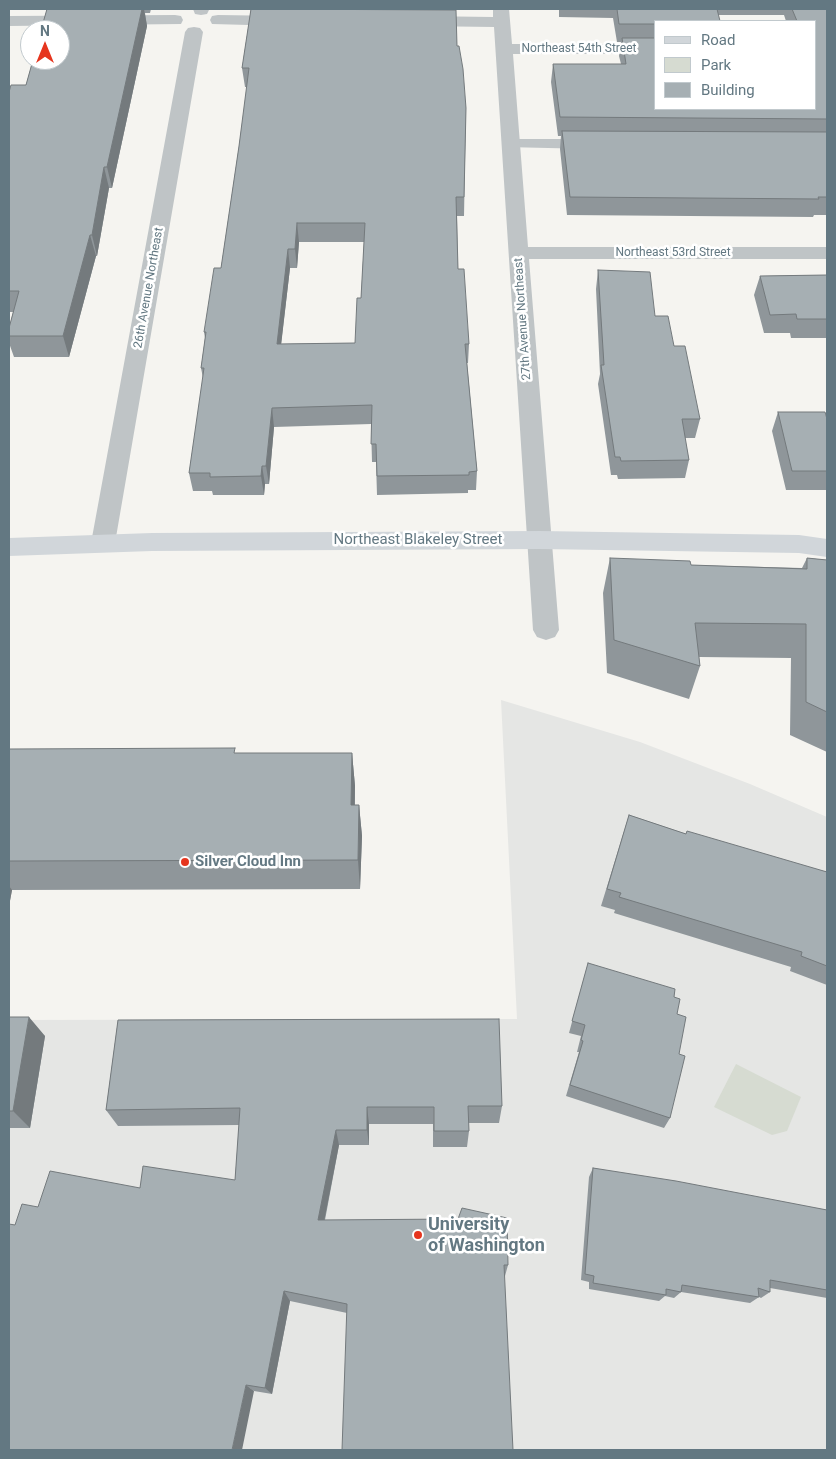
<!DOCTYPE html>
<style>
body{margin:0}
#map{position:relative;width:836px;height:1459px;overflow:hidden;background:#f5f4f0;font-family:Roboto,sans-serif}
canvas{display:block}
.frame{position:absolute;inset:0;border:10px solid #637882;pointer-events:none}
.legend{position:absolute;left:654px;top:20px;width:162px;height:90px;box-sizing:border-box;background:#fff;border:1px solid #c1c9cd;margin:0;padding:6px 9px;list-style:none;font-size:15px;color:#637882}
.legend li{display:flex;align-items:center;gap:10px;height:25px}
.legend b{width:25px;border:1px solid #c1c9cd}
.north{position:absolute;left:20px;top:20px;width:50px;height:50px;box-sizing:border-box;background:#fff;border:1px solid #c1c9cd;border-radius:50%;rotate:0deg;font-size:14px;font-weight:700;line-height:20px;text-align:center;color:#637882}
.north::after{content:'';display:block;margin:auto;width:18px;height:22px;background:#e6351e;clip-path:polygon(50% 0,100% 100%,50% 72%,0 100%)}
</style>
<div id="map">
<canvas width="836" height="1459"></canvas>
<div class="frame"></div>
<ul class="legend">
<li><b style="height:6px;background:#d1d6da"></b>Road</li>
<li><b style="height:14px;background:#d6dbd1"></b>Park</li>
<li><b style="height:14px;background:#a6afb3"></b>Building</li>
</ul>
<div class="north">N</div>
</div>
<script>
const ctx = document.querySelector('canvas').getContext('2d');
ctx.lineJoin = 'round';
function fillPath(path, color) {
  ctx.fillStyle = color;
  ctx.fill(path, 'evenodd');
}
function poly(rows) {
  const path = new Path2D();
  for (const r of rows) {
    path.moveTo(r[0], r[1]);
    for (let i = 2; i < r.length; i += 2) path.lineTo(r[i], r[i + 1]);
  }
  return path;
}
function stroke(path, color, width, dash) {
  ctx.strokeStyle = color;
  ctx.lineWidth = width;
  ctx.lineCap = dash ? 'butt' : 'round';
  ctx.setLineDash(dash || []);
  ctx.stroke(path);
}
function drawText(font, color, halo, rows, align = 'center') {
  ctx.font = font + ' Roboto,sans-serif';
  ctx.lineWidth = 5;
  ctx.setLineDash([]);
  ctx.textBaseline = 'middle';
  ctx.strokeStyle = halo;
  ctx.fillStyle = color;
  for (const [text, x, y, turn = 0] of rows) {
    ctx.save();
    ctx.translate(x, y);
    ctx.rotate((+turn || 0) * Math.PI / 180);
    ctx.textAlign = isNaN(turn) ? turn : align;
    if (halo) ctx.strokeText(text, 0, 0);
    ctx.fillText(text, 0, 0);
    ctx.restore();
  }
}
fillPath(poly([
 [501,700,640,742,750,784,827,817,827,1450,9,1450,9,1020,517,1019]
]), '#e5e6e4');
fillPath(poly([
 [736,1064,801,1097,787,1131,772,1135,714,1107]
]), '#d6dbd1');
fillPath(poly([
 [510,139,591,139,599,144,591,149,505,147,502,144,505,141,510,139]
]), '#bfc4c6');
fillPath(poly([
 [193,9,209,9,209,10,207,14,201,15,195,14,193,9],
 [493,9,509,9,512,44,655,44,655,54,513,54,528,247,827,247,827,259,529,259,559,630,555,637,546,640,537,637,533,630,494,27,419,26,413,25,411,21,413,17,419,16,493,17,493,9],
 [175,15,181,16,183,20,181,24,9,26,9,16,175,15],
 [218,15,286,16,292,17,294,21,292,25,286,26,212,24,210,20,212,16,218,15],
 [194,27,200,28,203,32,115,543,112,550,103,552,94,550,91,543,185,32,188,28,194,27]
]), '#bfc4c6');
fillPath(poly([
 [540,531,799,535,827,539,827,557,799,553,540,549,152,551,9,556,9,538,152,533,540,531]
]), '#d1d6da');
fillPath(poly([
 [47,9,151,9,150,13,145,13,147,26,112,188,109,188,97,256,96,256,69,357,14,357,9,343,9,328,13,312,9,312,9,92,26,85],
 [251,9,455,9,457,46,466,108,464,216,457,216,458,269,469,344,468,363,467,363,477,471,476,490,468,490,468,493,377,495,376,462,372,462,371,424,274,427,269,484,265,484,264,495,213,495,212,491,193,491,189,473,203,378,201,368,205,338,204,332,221,268,239,146,247,87,245,87,242,68],
 [299,242,364,242,361,298,355,343,281,344,290,268,297,268],
 [559,9,827,9,827,215,814,215,813,217,567,215,560,149,561,136,558,136,551,82,553,64,621,64,619,56,621,42,617,42,613,18,559,17],
 [718,15,784,15,786,21,815,21,815,109,655,109,655,21],
 [598,270,655,316,674,346,700,419,695,438,685,438,689,460,685,478,618,479,617,475,611,475,598,384,600,374,596,289],
 [827,275,827,338,791,338,790,333,764,333,754,295,760,276],
 [778,412,827,419,827,490,786,490,772,431],
 [610,558,691,565,802,568,807,558,827,560,827,752,790,735,791,658,699,657,700,666,689,699,607,673,603,593],
 [9,749,236,753,352,753,355,786,355,805,359,805,362,836,360,889,12,890,9,906],
 [629,815,686,834,827,872,827,985,790,971,791,967,614,913,615,910,601,906],
 [588,963,674,997,677,1014,679,1054,670,1118,664,1128,566,1096,579,1052,577,1052,581,1036,569,1033],
 [9,1017,45,1036,30,1128,9,1128],
 [118,1020,502,1106,499,1123,468,1123,469,1131,467,1147,433,1147,433,1124,369,1124,369,1145,339,1145,325,1220,508,1265,505,1276,347,1313,290,1301,272,1394,254,1391,15,1225,38,1207,140,1188,235,1180,239,1125,118,1126,106,1110],
 [593,1168,827,1210,827,1298,770,1288,770,1292,761,1298,759,1297,750,1303,681,1292,674,1298,665,1296,659,1301,589,1289,589,1282,581,1280,589,1177]
]), '#8f969a');
fillPath(poly([
 [142,9,144,9,147,26,112,188,107,167],
 [104,167,109,188,97,256,92,235],
 [297,223,299,242,297,268,295,249],
 [90,235,96,256,69,357,63,336],
 [288,249,290,268,279,363,277,344],
 [272,408,274,427,269,484,266,466],
 [262,466,265,484,264,495,261,476],
 [352,753,355,786,354,836,351,805],
 [359,805,362,836,360,889,358,860],
 [9,886,12,890,9,906],
 [29,1017,45,1036,30,1128,13,1111],
 [367,1107,369,1124,369,1145,367,1130],
 [336,1130,339,1145,322,1232,318,1220],
 [284,1291,290,1301,272,1394,265,1388],
 [246,1385,254,1391,242,1450,232,1450]
]), '#747a7d');
const building = poly([
 [47,9,142,9,107,167,104,167,92,235,90,235,63,336,9,336,9,328,19,291,9,291,9,92,11,85,26,85,33,60,60,60,60,30,41,30,47,9],
 [251,9,456,10,457,46,459,46,463,69,466,108,464,197,456,197,458,269,464,269,469,344,465,344,477,471,469,472,469,475,377,476,376,444,371,444,372,405,272,408,266,466,262,466,261,476,210,477,210,473,189,473,204,368,201,368,206,332,204,332,214,268,221,268,239,146,249,68,242,68,251,9],
 [297,223,365,223,361,298,357,298,355,343,277,344,288,249,295,249,297,223],
 [617,9,717,9,720,21,655,21,655,24,619,24,617,9],
 [792,9,827,9,827,119,560,117,553,64,626,64,622,38,655,38,655,109,815,109,815,21,797,21,792,9],
 [562,131,827,132,827,197,818,197,819,199,570,197,562,131],
 [598,270,650,272,655,316,668,316,674,346,685,346,700,419,682,419,689,460,621,461,620,457,615,457,601,365,604,365,598,270],
 [827,275,827,319,797,319,796,314,770,315,760,276,827,275],
 [778,412,825,412,827,419,827,471,792,471,778,412],
 [610,558,690,561,691,565,807,569,807,558,827,560,827,712,806,702,806,624,695,623,700,666,614,640,610,558],
 [235,748,234,753,352,753,351,805,359,805,358,860,9,861,9,749,235,748],
 [629,815,686,834,687,831,827,872,827,966,801,956,802,952,619,897,621,893,607,889,629,815],
 [588,963,675,989,674,997,680,999,677,1014,686,1017,679,1054,685,1056,670,1118,570,1085,583,1041,581,1040,585,1025,572,1021,588,963],
 [9,1017,29,1017,13,1111,9,1111,9,1017],
 [499,1019,502,1106,468,1106,469,1131,434,1131,434,1107,367,1107,367,1130,336,1130,318,1220,458,1219,462,1208,507,1218,508,1265,504,1265,513,1450,342,1450,347,1304,284,1291,265,1388,246,1385,232,1450,9,1450,9,1224,15,1225,22,1204,38,1207,50,1171,140,1188,143,1166,235,1180,240,1108,106,1110,118,1020,499,1019],
 [593,1168,676,1181,827,1210,827,1290,770,1280,770,1292,758,1288,759,1297,682,1285,681,1292,666,1289,666,1295,593,1283,594,1276,585,1274,593,1168]
]);
fillPath(building, '#a6afb3');
stroke(building, '#747a7d', 1);
for (const [x, y, r, color] of [
 [185,862,5,"#e6351e"],
 [418,1235,5,"#e6351e"]
]) {
  const dot = new Path2D();
  dot.arc(x, y, r, 0, 2 * Math.PI);
  ctx.fillStyle = color;
  ctx.fill(dot);
  stroke(dot, '#fff', 2);
}
drawText('12px', '#637882', '#fff', [
 ["Northeast 54th Street",579,49],
 ["Northeast 53rd Street",673,253],
 ["26th Avenue Northeast",149,288,-80],
 ["27th Avenue Northeast",523,319,-94]
]);
drawText('15px', '#637882', '#fff', [
 ["Northeast Blakeley Street",418,540]
]);
drawText('bold 15px', '#637882', '#fff', [
 ["Silver Cloud Inn",195,862]
], 'left');
drawText('bold 18px', '#637882', '#fff', [
 ["University",428,1225],
 ["of Washington",428,1246]
], 'left');
</script>
